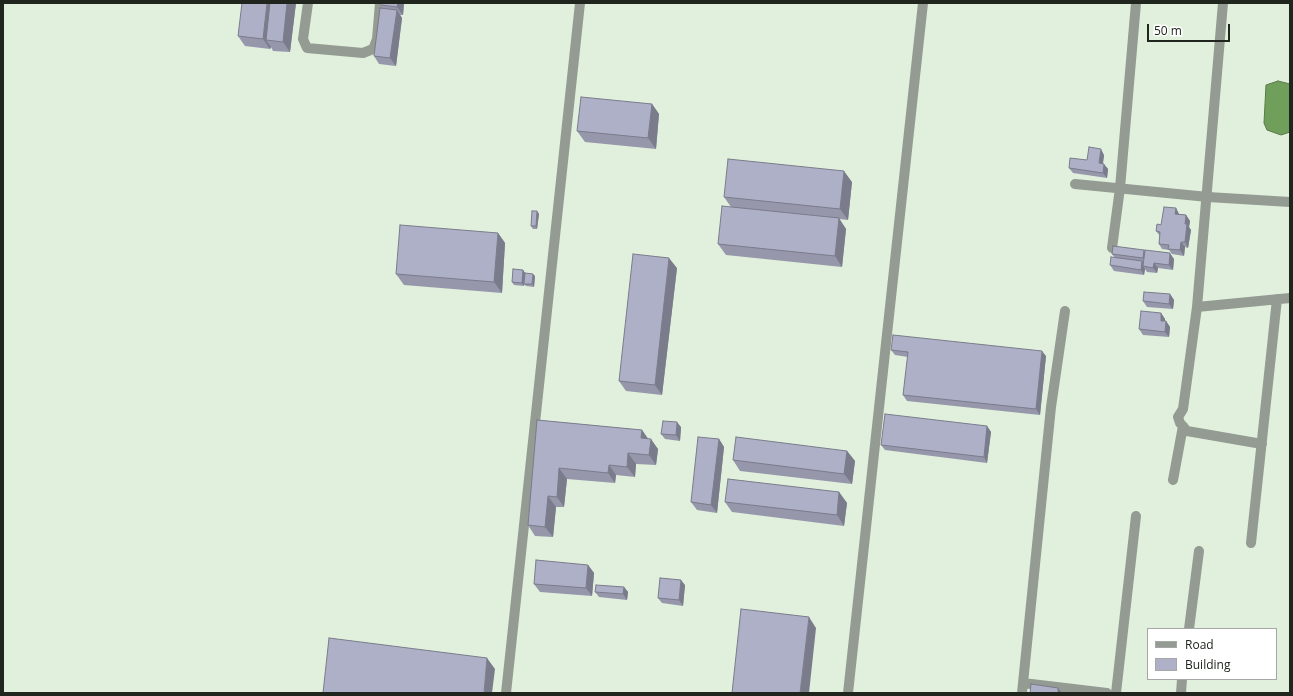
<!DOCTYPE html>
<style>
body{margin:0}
#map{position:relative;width:1293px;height:696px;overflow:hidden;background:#e1f0dc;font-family:"Open Sans",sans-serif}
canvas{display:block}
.frame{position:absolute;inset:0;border:4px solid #20251e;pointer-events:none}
.legend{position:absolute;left:1147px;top:628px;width:130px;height:52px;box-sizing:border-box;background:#fff;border:1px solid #a6a8a5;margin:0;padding:5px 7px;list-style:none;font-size:12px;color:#20251e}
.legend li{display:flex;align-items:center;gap:8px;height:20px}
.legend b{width:20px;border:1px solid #a6a8a5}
.scale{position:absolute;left:1147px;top:24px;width:83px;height:18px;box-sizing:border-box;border:2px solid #20251e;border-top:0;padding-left:5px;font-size:12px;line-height:14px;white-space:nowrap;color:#20251e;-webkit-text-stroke:3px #fff;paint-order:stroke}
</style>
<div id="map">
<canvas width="1293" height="696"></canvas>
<div class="frame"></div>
<ul class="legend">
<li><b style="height:5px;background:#949b92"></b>Road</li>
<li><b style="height:11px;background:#aeb0c7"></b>Building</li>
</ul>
<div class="scale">50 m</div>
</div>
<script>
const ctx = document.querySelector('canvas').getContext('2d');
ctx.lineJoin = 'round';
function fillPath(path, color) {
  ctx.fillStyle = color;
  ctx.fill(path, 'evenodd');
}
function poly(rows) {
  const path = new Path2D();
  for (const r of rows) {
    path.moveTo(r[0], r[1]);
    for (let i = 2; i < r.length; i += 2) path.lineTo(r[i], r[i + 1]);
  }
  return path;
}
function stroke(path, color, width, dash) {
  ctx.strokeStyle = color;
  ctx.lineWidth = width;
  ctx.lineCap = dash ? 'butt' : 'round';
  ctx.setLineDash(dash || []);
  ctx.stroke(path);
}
const water = poly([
 [1278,81,1290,84,1290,132,1281,135,1267,130,1264,123,1266,85,1278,81]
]);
fillPath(water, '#709f5c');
stroke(water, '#587a49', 1);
stroke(poly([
 [308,3,303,39,307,48,363,53,373,49,377,39,380,3],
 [1223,3,1197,307,1183,409,1178,417,1180,423,1187,431,1262,444],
 [1075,184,1208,197,1290,202],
 [1112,248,1120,188,1136,3],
 [1197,307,1290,298],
 [1173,480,1183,426],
 [1251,543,1277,299],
 [1189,629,1199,551],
 [1023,683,1107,693],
 [506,693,580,3],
 [848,693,923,3],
 [1022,693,1051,407,1065,311],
 [1116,693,1136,516],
 [1181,693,1182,679]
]), '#949b92', 10);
fillPath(poly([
 [296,3,290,52,273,51,271,47,270,49,245,46,238,36],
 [404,3,403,15,400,15,402,18,396,66,379,64,374,56,383,8,381,5],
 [652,104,659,114,656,149,585,142,577,131],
 [1104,155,1103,164,1108,169,1107,178,1073,173,1069,168,1087,160],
 [852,182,848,220,839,219,846,229,842,267,726,255,718,244,731,207,724,197],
 [1176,208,1179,214,1186,215,1190,221,1189,227,1191,230,1188,248,1185,247,1184,256,1172,254,1169,250,1162,249,1159,244,1160,236,1156,231],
 [537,211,539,214,537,229,533,229,531,226],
 [498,233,505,243,502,293,404,285,396,274],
 [1144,250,1145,251,1174,259,1173,270,1158,268,1157,273,1147,272,1145,269,1144,275,1114,271,1110,265,1115,258,1112,254],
 [677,268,662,395,626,391,619,381],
 [523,270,525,273,524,286,514,285,512,282],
 [535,276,534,287,526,286,524,284],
 [1170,294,1174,300,1173,309,1147,307,1143,301],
 [1161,313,1165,319,1165,321,1166,321,1170,327,1169,337,1143,335,1139,329],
 [891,350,1046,356,1040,415,907,401,903,395,908,357,895,355],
 [537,420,642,430,648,439,658,449,656,465,636,464,635,477,616,475,615,483,567,479,564,507,556,507,553,537,535,536,528,525],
 [987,426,991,432,987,463,885,450,881,445],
 [681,427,680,441,665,439,661,434],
 [719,439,724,447,717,513,697,510,691,502],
 [847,451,855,461,852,484,740,471,733,460],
 [839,492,847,503,844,526,732,512,725,502],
 [588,565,594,573,592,596,540,592,534,584],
 [685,585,683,606,662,603,658,598],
 [624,587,628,592,627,600,599,597,595,592]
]), '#9697ab');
fillPath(poly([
 [267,3,276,3,266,40,271,47,270,49,263,39],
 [287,3,296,3,290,52,283,42],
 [398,3,404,3,403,15,397,7],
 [397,10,402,18,396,66,390,58],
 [652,104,659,114,656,149,648,138],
 [1101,149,1104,155,1102,169,1099,163],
 [1104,164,1108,169,1107,178,1103,173],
 [844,171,852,182,848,220,840,209],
 [1176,208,1179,214,1179,219,1175,214],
 [537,211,539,214,537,229,536,226],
 [1186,215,1190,221,1189,227,1191,230,1188,248,1185,242,1185,224],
 [839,218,846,229,842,267,835,256],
 [498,233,505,243,502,293,494,282],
 [1181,242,1185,247,1184,256,1180,250],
 [1144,250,1148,255,1147,263,1143,258],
 [1170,253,1174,259,1173,270,1169,265],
 [669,258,677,268,662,395,655,385],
 [1142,261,1145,267,1143,266,1145,269,1144,275,1141,270],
 [1154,263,1158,268,1157,273,1153,268],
 [523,270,525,273,524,286,522,283],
 [533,274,535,276,534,287,532,284],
 [1170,294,1174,300,1173,309,1169,304],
 [1161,313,1165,319,1165,326,1161,321],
 [1166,321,1170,327,1169,337,1165,332],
 [1042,351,1046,356,1040,415,1036,409],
 [677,422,681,427,680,441,676,435],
 [987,426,991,432,987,463,984,457],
 [642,430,649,440,641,438],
 [651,439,658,449,656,465,649,455],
 [719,439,724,447,717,513,711,505],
 [847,451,855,461,852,484,844,474],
 [628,453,636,464,635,477,627,467],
 [609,465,616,475,615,483,608,473],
 [559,468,567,479,564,507,557,497],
 [839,492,847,503,844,526,837,515],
 [548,496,556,507,553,537,545,527],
 [588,565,594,573,592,596,586,588],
 [681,580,685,585,683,606,679,600],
 [624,587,628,592,627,600,623,594],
 [809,617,816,628,809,693,800,693],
 [487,658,495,669,492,693,484,693],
 [1058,688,1062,693,1058,693]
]), '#7a7b8b');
const building = poly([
 [242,3,267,3,263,39,238,36,242,3],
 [270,3,287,3,283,42,266,40,270,3],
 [381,3,398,3,397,7,381,5,381,3],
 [380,8,397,10,390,58,374,56,380,8],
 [581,97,652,104,648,138,577,131,581,97],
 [1089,147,1101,149,1099,163,1104,164,1103,173,1069,168,1070,158,1087,160,1089,147],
 [728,159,844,171,840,209,724,197,728,159],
 [722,206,839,218,835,256,718,244,722,206],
 [1164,207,1176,208,1175,214,1186,215,1185,224,1187,224,1185,242,1181,242,1180,250,1168,249,1169,245,1159,244,1160,232,1156,231,1157,224,1161,225,1164,207],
 [532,211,537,211,536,226,531,226,532,211],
 [400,225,498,233,494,282,396,274,400,225],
 [1113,246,1144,250,1143,258,1112,254,1113,246],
 [1145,250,1170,253,1169,265,1154,263,1153,268,1143,266,1145,250],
 [633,254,669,258,655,385,619,381,633,254],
 [1111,257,1142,261,1141,270,1110,265,1111,257],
 [513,269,523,270,522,283,512,282,513,269],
 [525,273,533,274,532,284,524,284,525,273],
 [1144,292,1170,294,1169,304,1143,301,1144,292],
 [1141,311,1161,313,1161,321,1166,321,1165,332,1139,329,1141,311],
 [893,335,1042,351,1036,409,903,395,908,352,891,350,893,335],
 [885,414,987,426,984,457,881,445,885,414],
 [537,420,642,430,641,438,651,439,649,455,628,453,627,467,609,465,608,473,559,468,557,497,548,496,545,527,528,525,537,420],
 [663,421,677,422,676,435,661,434,663,421],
 [698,437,719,439,711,505,691,502,698,437],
 [736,437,847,451,844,474,733,460,736,437],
 [728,479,839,492,837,515,725,502,728,479],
 [536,560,588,565,586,588,534,584,536,560],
 [660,578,681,580,679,600,658,598,660,578],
 [596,585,624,587,623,594,595,592,596,585],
 [741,609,809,617,800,693,732,693,741,609],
 [329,638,487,658,484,693,323,693,329,638],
 [1031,684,1058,688,1058,693,1030,693,1031,684]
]);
fillPath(building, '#aeb0c7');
stroke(building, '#7a7b8b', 1);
</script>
